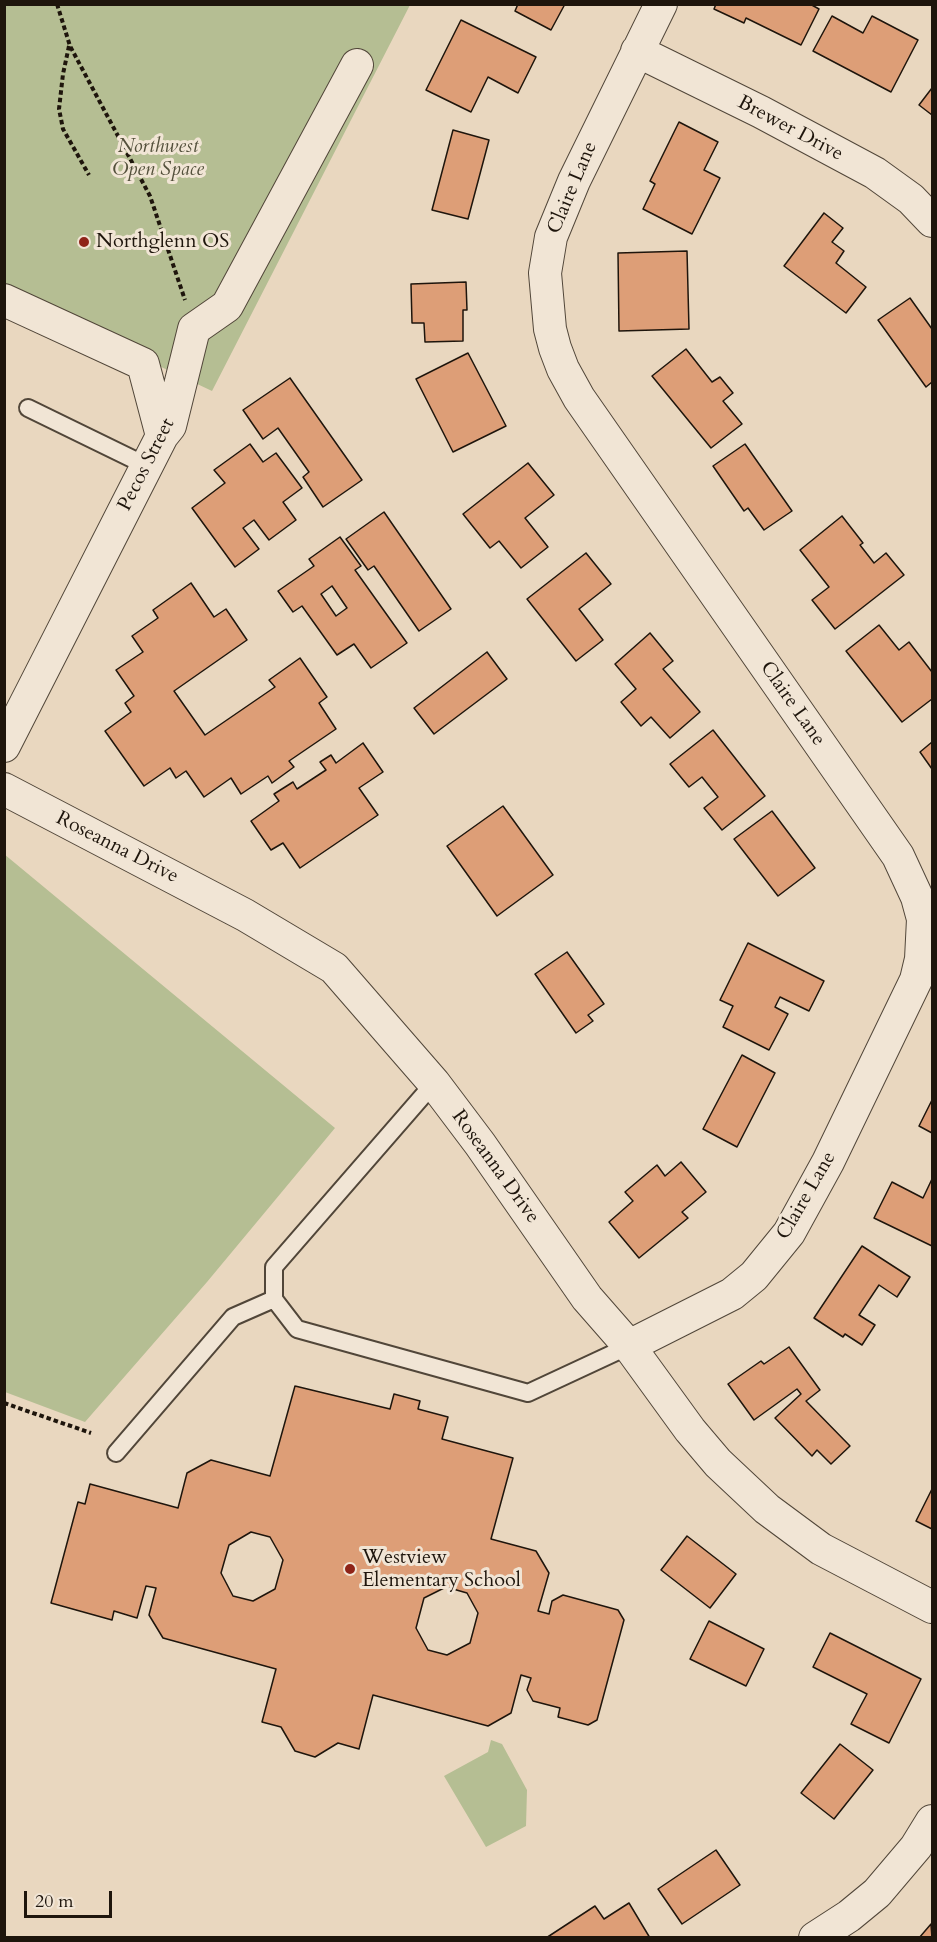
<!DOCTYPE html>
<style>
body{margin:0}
#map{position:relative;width:937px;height:1942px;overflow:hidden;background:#e9d7bf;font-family:Cardo,serif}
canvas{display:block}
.frame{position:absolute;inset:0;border:6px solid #1e150c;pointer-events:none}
.scale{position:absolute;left:24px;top:1891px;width:88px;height:27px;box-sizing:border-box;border:3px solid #1e150c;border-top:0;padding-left:8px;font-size:18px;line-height:21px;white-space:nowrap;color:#1e150c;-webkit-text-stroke:4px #f1e5d5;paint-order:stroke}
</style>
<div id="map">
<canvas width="937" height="1942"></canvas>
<div class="frame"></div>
<div class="scale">20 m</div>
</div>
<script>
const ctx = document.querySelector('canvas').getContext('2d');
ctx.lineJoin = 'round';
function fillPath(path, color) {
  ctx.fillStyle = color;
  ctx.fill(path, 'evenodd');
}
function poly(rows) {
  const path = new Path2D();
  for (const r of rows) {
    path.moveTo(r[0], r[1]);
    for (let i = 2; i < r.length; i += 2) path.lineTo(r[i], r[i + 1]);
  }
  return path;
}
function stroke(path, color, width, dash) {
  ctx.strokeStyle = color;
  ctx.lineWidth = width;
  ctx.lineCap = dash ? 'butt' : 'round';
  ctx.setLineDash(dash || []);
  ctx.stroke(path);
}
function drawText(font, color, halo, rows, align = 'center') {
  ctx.font = font + ' Cardo,serif';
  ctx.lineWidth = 6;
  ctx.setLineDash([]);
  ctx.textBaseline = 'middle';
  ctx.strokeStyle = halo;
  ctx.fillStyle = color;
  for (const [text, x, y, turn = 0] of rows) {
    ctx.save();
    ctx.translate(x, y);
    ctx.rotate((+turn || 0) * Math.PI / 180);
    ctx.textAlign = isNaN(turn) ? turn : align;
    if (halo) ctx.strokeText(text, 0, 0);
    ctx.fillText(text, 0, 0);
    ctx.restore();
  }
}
fillPath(poly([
 [5,5,410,5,212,391,5,293],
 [4,854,335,1128,207,1282,85,1422,5,1392],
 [491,1740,502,1744,527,1790,526,1826,486,1847,444,1776,488,1752]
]), '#b5be93');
const building = poly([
 [518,4,565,4,551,30,515,11,518,4],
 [716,4,810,4,819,9,801,45,746,18,744,23,714,9,716,4],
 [832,16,863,33,872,16,918,40,891,92,813,51,832,16],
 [461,20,536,57,518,93,488,77,471,112,426,90,461,20],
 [932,88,932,115,919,105,932,88],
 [679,122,718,142,704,170,720,178,692,234,643,209,655,184,650,181,679,122],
 [453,130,489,140,468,219,432,210,453,130],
 [824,213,843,228,832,242,844,251,836,263,866,287,846,313,784,266,824,213],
 [687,251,689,329,619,331,618,253,687,251],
 [466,282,467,310,463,310,463,341,425,342,424,323,412,323,411,284,466,282],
 [910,298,932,329,932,382,926,387,878,320,910,298],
 [686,349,712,382,720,377,733,393,723,401,742,424,711,448,652,376,686,349],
 [468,353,506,426,453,452,416,379,468,353],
 [290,378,362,480,323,507,303,477,309,472,278,428,263,439,243,410,290,378],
 [250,444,263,462,276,453,302,488,283,502,296,520,269,540,254,520,243,528,259,549,235,567,192,508,225,483,214,470,250,444],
 [745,444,792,511,764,530,748,508,744,511,713,466,745,444],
 [528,463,554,495,525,518,548,547,521,568,499,541,490,548,463,514,528,463],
 [384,512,451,609,419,631,374,566,368,570,346,539,384,512],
 [842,516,863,543,860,545,874,563,886,553,904,575,835,629,812,600,829,587,800,550,842,516],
 [340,537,361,566,355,570,407,643,371,668,354,644,337,655,302,606,293,612,278,591,314,566,309,559,340,537],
 [332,586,347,608,336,616,321,594,332,586],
 [586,553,611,584,579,609,603,640,576,661,527,599,586,553],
 [191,583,214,617,226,609,247,640,174,691,205,735,275,687,269,680,300,658,327,697,319,703,336,729,289,761,294,767,272,783,268,776,241,794,231,778,204,797,186,771,176,778,170,768,144,786,105,731,131,712,125,703,134,696,116,670,143,652,132,636,158,618,153,610,191,583],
 [879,625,899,650,909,642,932,672,932,699,902,722,846,651,879,625],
 [650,633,673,661,663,669,700,712,670,738,651,717,641,726,621,702,636,689,615,664,650,633],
 [487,652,507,679,434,734,414,708,487,652],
 [713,730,765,796,722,830,704,808,718,797,702,777,689,787,670,764,713,730],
 [932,742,932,769,920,752,932,742],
 [363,743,383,772,359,788,378,815,300,868,283,843,271,850,251,821,279,801,274,794,293,782,297,789,326,770,320,762,331,755,336,763,363,743],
 [503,806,553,875,497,916,447,846,503,806],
 [772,811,815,868,778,896,734,839,772,811],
 [748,943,824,981,809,1011,780,997,775,1007,788,1014,769,1050,723,1027,733,1006,720,1000,748,943],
 [567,952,604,1004,588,1015,593,1021,576,1033,535,974,567,952],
 [742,1055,775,1073,737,1147,703,1129,742,1055],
 [932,1100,932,1133,919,1126,932,1100],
 [681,1162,706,1192,682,1212,688,1218,639,1258,609,1222,633,1201,625,1192,657,1165,665,1176,681,1162],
 [932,1179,932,1246,874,1218,892,1182,923,1198,932,1179],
 [862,1246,910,1277,897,1297,879,1285,859,1315,875,1325,862,1345,845,1334,843,1337,814,1318,862,1246],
 [789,1347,820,1390,806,1401,850,1446,831,1464,817,1450,812,1456,775,1418,801,1394,797,1389,754,1420,728,1384,761,1361,764,1364,789,1347],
 [295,1386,390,1409,394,1394,420,1401,418,1409,448,1417,442,1439,513,1458,491,1539,536,1551,549,1573,538,1611,549,1614,552,1601,563,1595,618,1610,624,1620,597,1720,588,1725,558,1717,560,1708,533,1701,527,1690,531,1678,521,1675,511,1713,488,1726,373,1695,359,1749,338,1743,315,1757,295,1751,281,1727,262,1722,276,1669,163,1638,149,1615,156,1588,146,1586,137,1618,114,1611,112,1620,51,1603,78,1502,85,1504,90,1484,178,1508,187,1473,211,1460,270,1476,295,1386],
 [251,1532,270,1537,283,1560,275,1589,253,1601,233,1596,221,1573,229,1545,251,1532],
 [446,1587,467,1593,478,1613,470,1643,447,1655,428,1650,416,1628,424,1598,446,1587],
 [932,1489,932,1529,916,1521,932,1489],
 [687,1536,736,1574,710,1608,661,1570,687,1536],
 [709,1621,764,1649,746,1686,690,1659,709,1621],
 [830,1633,921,1679,889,1743,851,1724,867,1694,813,1667,830,1633],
 [840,1744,873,1770,834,1819,801,1793,840,1744],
 [716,1850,740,1885,682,1924,658,1889,716,1850],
 [629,1903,650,1938,546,1938,595,1906,604,1919,629,1903],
 [931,1924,932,1938,919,1938,931,1924]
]);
fillPath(building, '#dd9e77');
stroke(building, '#1e150c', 1.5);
const lane = poly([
 [28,408,147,466],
 [434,1083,274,1267,274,1299,297,1329,528,1393,629,1346],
 [116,1453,233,1317,274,1299]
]);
const street = poly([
 [637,51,761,112,875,173,911,199,932,221],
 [4,300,143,364,162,436],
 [4,746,162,436,170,426,194,329,227,306,357,65],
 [4,789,245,915,334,968,434,1083,480,1144,587,1298,629,1346,690,1430,718,1463,767,1509,821,1549,932,1607],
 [629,1346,732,1294,754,1276,789,1233,828,1162,916,980,921,959,923,919,917,897,898,856,579,398,563,369,555,348,550,329,545,273,551,237,574,181,661,4],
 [815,1938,849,1916,877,1893,916,1847,932,1821]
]);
stroke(lane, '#514639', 20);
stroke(street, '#514639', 34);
stroke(poly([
 [57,4,70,46,150,196,185,300],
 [69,46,63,74,59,109,63,129,89,175],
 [4,1403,91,1433]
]), '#1e150c', 4, [4.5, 3]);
stroke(lane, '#f1e5d5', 16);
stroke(street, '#f1e5d5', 32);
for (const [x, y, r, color] of [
 [84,242,6,"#8f2418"],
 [350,1569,6,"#8f2418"]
]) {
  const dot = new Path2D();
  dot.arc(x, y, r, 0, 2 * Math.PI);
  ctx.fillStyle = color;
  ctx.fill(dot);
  stroke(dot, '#f1e5d5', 2);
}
drawText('20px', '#1e150c', '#f1e5d5', [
 ["Brewer Drive",790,129,28],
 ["Claire Lane",573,188,-67],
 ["Pecos Street",147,465,-63],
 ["Claire Lane",792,704,55],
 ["Roseanna Drive",117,848,27],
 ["Roseanna Drive",495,1167,54],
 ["Claire Lane",807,1196,-60]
]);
drawText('italic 20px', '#53503b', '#f1e5d5', [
 ["Northwest",158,147],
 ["Open Space",158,170]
]);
drawText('20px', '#1e150c', '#f1e5d5', [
 ["Northglenn OS",96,242],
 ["Westview",362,1558],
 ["Elementary School",362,1581]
], 'left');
</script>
